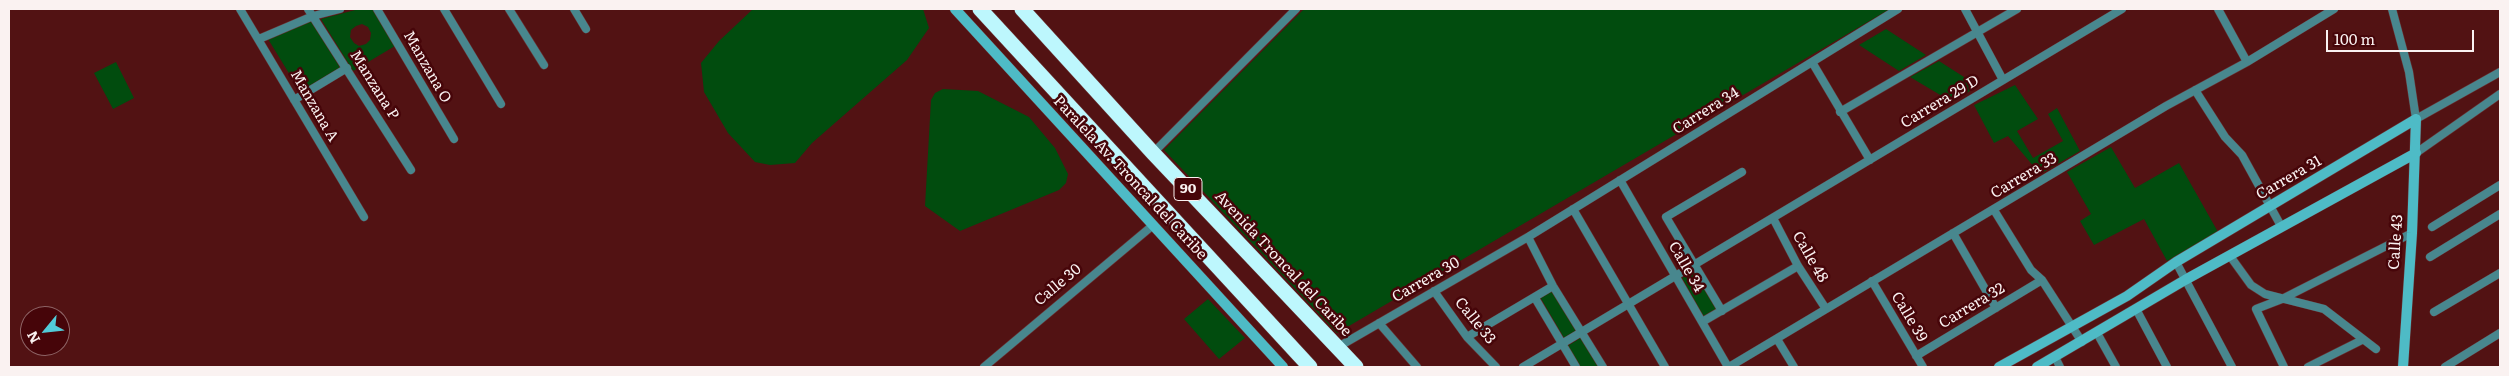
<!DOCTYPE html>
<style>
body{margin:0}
#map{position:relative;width:2509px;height:376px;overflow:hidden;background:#521213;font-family:Literata,serif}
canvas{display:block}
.frame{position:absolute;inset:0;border:10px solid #faf2f1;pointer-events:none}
.north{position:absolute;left:20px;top:306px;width:50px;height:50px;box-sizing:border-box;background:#460509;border:1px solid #8e6466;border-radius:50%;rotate:242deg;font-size:14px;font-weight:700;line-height:20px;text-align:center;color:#faf2f1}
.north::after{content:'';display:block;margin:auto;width:18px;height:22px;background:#52cbd8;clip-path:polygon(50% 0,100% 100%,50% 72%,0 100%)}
.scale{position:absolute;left:2326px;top:30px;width:148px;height:22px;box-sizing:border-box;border:2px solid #faf2f1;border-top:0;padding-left:6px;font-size:15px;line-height:18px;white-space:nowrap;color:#faf2f1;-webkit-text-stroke:4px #460509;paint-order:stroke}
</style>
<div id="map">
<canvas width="2509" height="376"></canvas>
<div class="frame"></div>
<div class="north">N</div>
<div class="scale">100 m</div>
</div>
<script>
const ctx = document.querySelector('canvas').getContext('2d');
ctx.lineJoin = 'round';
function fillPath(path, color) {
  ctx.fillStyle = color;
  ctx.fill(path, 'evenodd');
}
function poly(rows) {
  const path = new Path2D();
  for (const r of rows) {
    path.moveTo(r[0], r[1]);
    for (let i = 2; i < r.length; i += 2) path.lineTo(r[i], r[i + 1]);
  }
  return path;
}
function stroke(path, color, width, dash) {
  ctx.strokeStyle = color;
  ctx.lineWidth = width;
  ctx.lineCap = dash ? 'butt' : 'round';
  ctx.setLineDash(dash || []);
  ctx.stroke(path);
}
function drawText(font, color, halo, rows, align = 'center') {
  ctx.font = font + ' Literata,serif';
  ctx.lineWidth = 5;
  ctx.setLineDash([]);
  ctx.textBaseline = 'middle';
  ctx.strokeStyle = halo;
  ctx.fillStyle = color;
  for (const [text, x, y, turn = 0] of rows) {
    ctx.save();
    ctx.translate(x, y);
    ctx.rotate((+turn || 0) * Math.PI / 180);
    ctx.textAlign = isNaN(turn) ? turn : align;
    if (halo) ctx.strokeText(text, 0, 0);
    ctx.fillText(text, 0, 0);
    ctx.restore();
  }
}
fillPath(poly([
 [359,9,374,9,395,46,353,71,321,19],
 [362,24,368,27,371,33,370,40,366,44,359,46,354,43,350,37,351,30,356,26],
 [753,9,923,9,929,28,907,60,812,143,795,163,770,165,755,162,728,133,704,92,701,63,719,41],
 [1304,9,1890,9,1337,333,1164,150],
 [311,20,341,69,301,93,268,39],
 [1886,29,1926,55,1899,71,1859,45],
 [1939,61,1978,86,1952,102,1910,77],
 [116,62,134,98,113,109,94,73],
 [2015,85,2038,119,2017,131,2033,158,2063,141,2048,114,2057,108,2080,151,2040,174,2008,136,1994,143,1974,105],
 [943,89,978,91,1029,117,1055,148,1068,174,1066,183,1059,190,960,231,925,206,931,100,935,93],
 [2111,147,2135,188,2179,163,2218,232,2167,261,2144,219,2094,245,2080,221,2091,214,2067,172],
 [1696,270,1718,310,1704,317,1682,278],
 [1554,290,1576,331,1564,338,1540,297],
 [1208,299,1245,338,1219,359,1184,319],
 [1582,337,1599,367,1579,367,1566,347]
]), '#014c0e');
const street = poly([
 [240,9,364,217],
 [308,9,411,170],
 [377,9,454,139],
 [444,9,501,104],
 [509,9,544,65],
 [574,9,586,29],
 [1965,9,2003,80],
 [2218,9,2247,62],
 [2392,9,2409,72,2416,119,2500,72],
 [259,39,313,16,340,9],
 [1812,62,1870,160],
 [2195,90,2225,137,2242,155,2281,226],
 [294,100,347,68],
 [1840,112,2017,9],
 [1153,153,1296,9],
 [2416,153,2500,94],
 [1620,180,1728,367],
 [1573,209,1665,367],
 [1994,210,2031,270,2042,280,2082,342],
 [1773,218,1798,266,1826,309],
 [2432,227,2500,185],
 [1953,233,1996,308],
 [1528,237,1553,286,1603,367],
 [2230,256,2251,285,2265,294,2324,309,2376,349],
 [2430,257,2500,214],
 [2176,262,2232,367],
 [1872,281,1923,367],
 [1434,291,1467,337,1496,367],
 [1535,298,1576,367],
 [2136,309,2167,367],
 [1722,311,1666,217,1742,172],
 [2434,312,2500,273],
 [1702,322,1798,266],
 [1379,323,1417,367],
 [2097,333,2116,367],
 [1467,337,1553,286],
 [1777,339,1794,367],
 [1338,347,1528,237,1898,9],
 [1916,356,2042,280],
 [2055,357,2060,367],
 [984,367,1152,226],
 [1523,367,2122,9],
 [1729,367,2166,106,2247,62,2334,9],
 [2284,367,2256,309,2282,299,2412,233],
 [2308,367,2362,340],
 [2445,367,2500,333]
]);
const secondary = poly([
 [955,9,1283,367],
 [1999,367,2127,296,2176,262,2416,119],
 [2037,367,2185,280,2416,153],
 [2403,367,2412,233,2416,119]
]);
const highway = poly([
 [980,9,1310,367],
 [1022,9,1153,153,1356,367]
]);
stroke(street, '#6a3132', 9);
stroke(secondary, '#6a3132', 11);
stroke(highway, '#6a3132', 16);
stroke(street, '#48878e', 8);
stroke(secondary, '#4ebbc6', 10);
stroke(highway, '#bdf7fd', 15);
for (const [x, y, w] of [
 [1188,189,28]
]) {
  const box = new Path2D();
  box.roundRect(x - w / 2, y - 11.5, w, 23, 4);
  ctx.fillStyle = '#460509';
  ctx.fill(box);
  stroke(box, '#faf2f1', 1);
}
drawText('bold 14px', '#faf2f1', null, [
 ["90",1188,189]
]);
drawText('15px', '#faf2f1', '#460509', [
 ["Manzana O",427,67,60],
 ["Manzana P",374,85,58],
 ["Carrera 29 D",1940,102,-31],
 ["Manzana A",314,106,60],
 ["Carrera 34",1706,111,-32],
 ["Carrera 33",2024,176,-31],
 ["Paralela Av. Troncal del Caribe",1130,178,47],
 ["Carrera 31",2289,178,-30],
 ["Calle 43",2396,242,-86],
 ["Calle 48",1810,257,60],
 ["Avenida Troncal del Caribe",1283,264,47],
 ["Calle 34",1686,267,60],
 ["Carrera 30",1426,280,-30],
 ["Calle 30",1058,285,-40],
 ["Carrera 32",1972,306,-31],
 ["Calle 39",1909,317,59],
 ["Calle 33",1475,321,51]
]);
</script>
